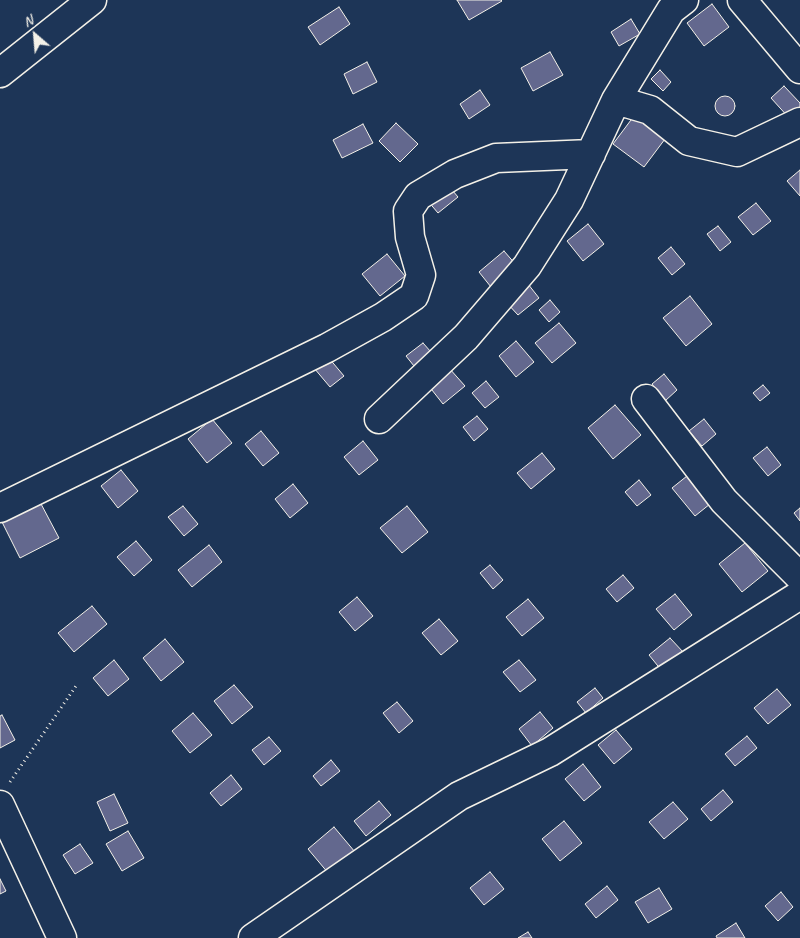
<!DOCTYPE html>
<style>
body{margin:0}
#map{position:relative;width:800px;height:938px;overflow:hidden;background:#1d3557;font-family:Caveat,sans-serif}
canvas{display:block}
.north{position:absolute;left:10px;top:10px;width:50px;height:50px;-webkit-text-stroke:4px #1d3557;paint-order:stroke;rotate:333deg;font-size:14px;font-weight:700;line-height:20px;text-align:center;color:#f4f1e8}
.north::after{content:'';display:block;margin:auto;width:18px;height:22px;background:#f4f1e8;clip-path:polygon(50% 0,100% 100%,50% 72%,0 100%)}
</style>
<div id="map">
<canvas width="800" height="938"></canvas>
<div class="north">N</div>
</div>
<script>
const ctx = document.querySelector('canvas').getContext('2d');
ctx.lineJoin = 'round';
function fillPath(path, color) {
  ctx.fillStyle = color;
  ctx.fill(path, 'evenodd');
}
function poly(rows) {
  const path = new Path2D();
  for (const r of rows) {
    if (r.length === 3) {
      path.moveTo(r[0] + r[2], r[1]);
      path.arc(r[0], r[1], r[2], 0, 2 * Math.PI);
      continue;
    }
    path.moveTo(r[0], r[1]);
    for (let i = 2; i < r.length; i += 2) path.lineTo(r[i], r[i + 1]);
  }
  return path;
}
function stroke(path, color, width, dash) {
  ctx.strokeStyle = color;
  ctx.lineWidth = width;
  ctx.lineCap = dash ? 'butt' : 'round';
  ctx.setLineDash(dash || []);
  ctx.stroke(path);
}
const building = poly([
 [457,0,501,0,502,1,469,20,457,0],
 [712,4,729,27,704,46,687,23,712,4],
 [339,7,350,24,320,45,308,27,339,7],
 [631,19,640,34,619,46,611,32,631,19],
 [550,52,563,75,533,91,521,68,550,52],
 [367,62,377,82,353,94,344,74,367,62],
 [660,70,671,82,663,91,651,79,660,70],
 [784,86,800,103,800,110,790,119,771,98,784,86],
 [480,90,490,105,469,119,460,104,480,90],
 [725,106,10],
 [634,116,665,139,644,167,613,144,634,116],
 [396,123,418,144,400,162,379,141,396,123],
 [363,124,373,143,342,158,333,140,363,124],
 [800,170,800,196,787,181,800,170],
 [447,184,458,197,438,213,427,200,447,184],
 [756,203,771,221,753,235,738,217,756,203],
 [588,224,604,244,583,261,567,241,588,224],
 [718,226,731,242,720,251,707,234,718,226],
 [671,247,685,264,672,275,658,258,671,247],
 [504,251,517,266,491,287,479,272,504,251],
 [387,254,405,276,380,296,362,274,387,254],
 [528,284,539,298,518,315,506,302,528,284],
 [690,296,712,324,686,346,663,318,690,296],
 [550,300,560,312,549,322,539,310,550,300],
 [559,323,576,343,552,363,535,343,559,323],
 [516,341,534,362,516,377,499,356,516,341],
 [423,343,431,352,414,366,406,356,423,343],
 [328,357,344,376,330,387,314,368,328,357],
 [449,368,465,386,443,404,428,385,449,368],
 [664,374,677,390,665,401,652,384,664,374],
 [486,381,499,397,485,408,472,393,486,381],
 [763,385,770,393,760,401,753,393,763,385],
 [615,405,641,435,613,459,588,428,615,405],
 [477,416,488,429,474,441,463,427,477,416],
 [212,419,232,443,207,463,188,439,212,419],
 [704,419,716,434,702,446,689,431,704,419],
 [261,431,279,453,263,466,245,444,261,431],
 [363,441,378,460,359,475,344,457,363,441],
 [767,447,781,465,768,476,753,458,767,447],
 [542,453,555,469,531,489,517,473,542,453],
 [121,470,138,491,118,508,101,486,121,470],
 [687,476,710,504,695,516,672,488,687,476],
 [639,480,651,495,637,506,625,492,639,480],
 [293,484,308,503,290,518,275,499,293,484],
 [40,502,59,538,20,558,2,522,40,502],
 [183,506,198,524,184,536,168,517,183,506],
 [407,506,428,532,402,553,380,528,407,506],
 [800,508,800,521,794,513,800,508],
 [136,541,152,560,134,576,117,557,136,541],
 [745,543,768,571,742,592,719,564,745,543],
 [209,545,222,562,192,587,178,570,209,545],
 [490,565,503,580,493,589,480,573,490,565],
 [623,575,634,588,617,602,606,589,623,575],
 [675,594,692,615,674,630,656,609,675,594],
 [357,597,373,616,355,631,339,612,357,597],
 [528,599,544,618,522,636,506,617,528,599],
 [92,606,107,624,74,652,58,633,92,606],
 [439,619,458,641,441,655,422,633,439,619],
 [670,638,684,653,662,671,649,655,670,638],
 [165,639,184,662,161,681,143,658,165,639],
 [114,660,129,679,108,696,93,678,114,660],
 [519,660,536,680,520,692,503,672,519,660],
 [234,685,253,707,232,724,214,701,234,685],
 [595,688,603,698,586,713,577,702,595,688],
 [777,689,791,705,768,724,754,708,777,689],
 [397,702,413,721,399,733,383,713,397,702],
 [540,712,553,728,532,746,519,729,540,712],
 [193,713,212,735,190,753,172,731,193,713],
 [2,715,15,740,0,748,0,716,2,715],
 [616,730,632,749,614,764,598,745,616,730],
 [747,736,757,748,735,766,725,754,747,736],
 [269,737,281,751,264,765,252,750,269,737],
 [331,760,340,771,321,786,313,776,331,760],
 [583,764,601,787,584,801,565,779,583,764],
 [231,775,242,789,221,806,210,793,231,775],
 [723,790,733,802,711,821,701,809,723,790],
 [114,794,128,823,110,831,97,802,114,794],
 [379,801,391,815,366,836,354,821,379,801],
 [673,802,688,819,664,839,649,822,673,802],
 [564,821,582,843,560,861,542,839,564,821],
 [334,827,355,852,329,874,308,849,334,827],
 [128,831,144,858,122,871,106,844,128,831],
 [80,844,93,863,75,874,63,855,80,844],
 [490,872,504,889,484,905,470,888,490,872],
 [0,879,6,891,0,894,0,879],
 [607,886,618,900,596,918,585,904,607,886],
 [659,888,672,909,648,923,635,902,659,888],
 [781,892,793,907,778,921,765,906,781,892],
 [736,923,745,938,717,938,716,936,736,923],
 [528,932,532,938,518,938,528,932]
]);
fillPath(building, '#63688e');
stroke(building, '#f4f1e8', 1);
const minor = poly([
 [742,0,800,69],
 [616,100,650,110,689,141,737,152,800,122],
 [646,399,724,501,800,577],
 [379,419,466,337,527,266,569,200,616,100,671,10,684,0],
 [0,508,327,348,383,317,414,296,421,275,410,237,408,211,418,196,455,174,496,158,591,154],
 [0,805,62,938],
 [253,938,459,796,550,752,800,595]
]);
const major = poly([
 [0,73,92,0]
]);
stroke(minor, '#f4f1e8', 31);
stroke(major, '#f4f1e8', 31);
stroke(poly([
 [10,782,76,686]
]), '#f4f1e8', 3, [1, 4]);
stroke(minor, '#1d3557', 28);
stroke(major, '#1d3557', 28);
</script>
